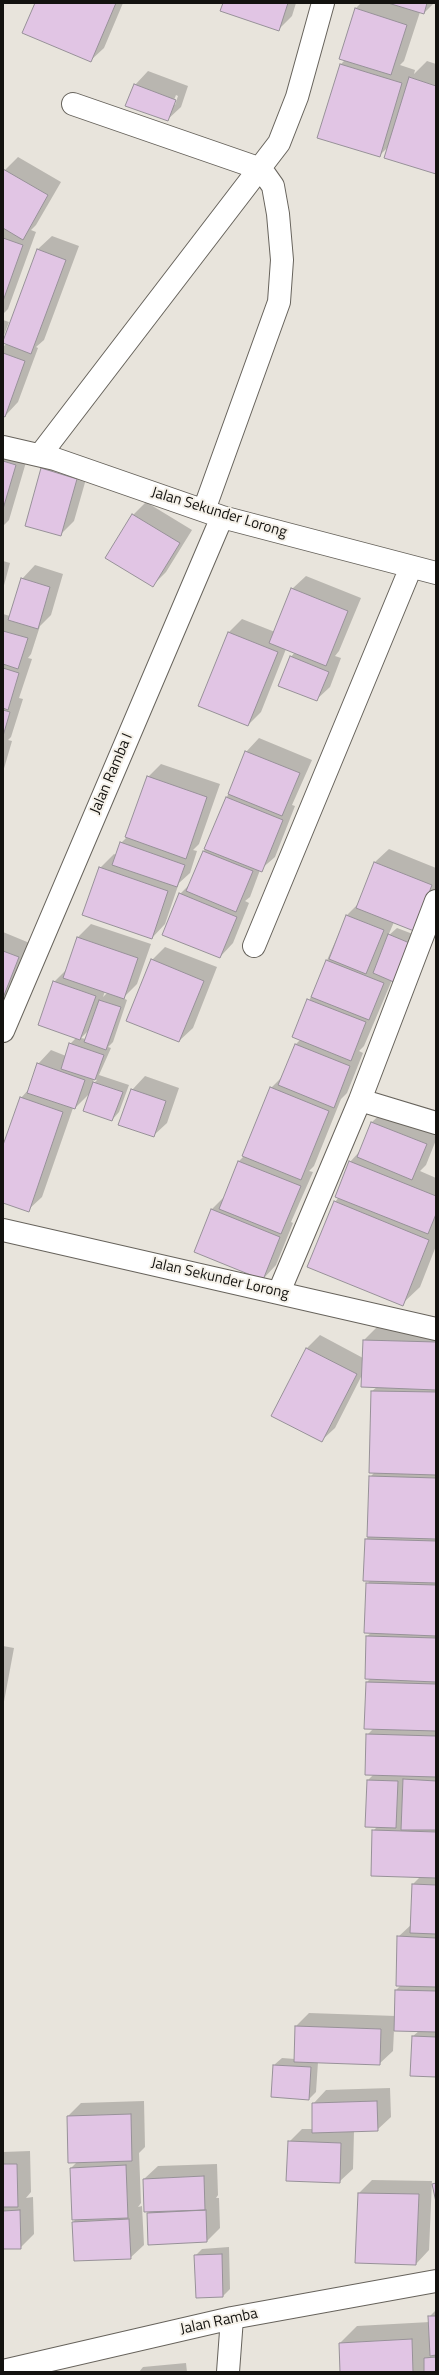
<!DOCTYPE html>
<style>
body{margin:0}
#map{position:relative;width:439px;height:2375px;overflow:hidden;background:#e8e4dc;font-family:"Titillium Web",sans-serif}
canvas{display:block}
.frame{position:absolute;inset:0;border:4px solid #13120f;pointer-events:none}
</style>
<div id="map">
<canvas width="439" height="2375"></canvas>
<div class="frame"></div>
</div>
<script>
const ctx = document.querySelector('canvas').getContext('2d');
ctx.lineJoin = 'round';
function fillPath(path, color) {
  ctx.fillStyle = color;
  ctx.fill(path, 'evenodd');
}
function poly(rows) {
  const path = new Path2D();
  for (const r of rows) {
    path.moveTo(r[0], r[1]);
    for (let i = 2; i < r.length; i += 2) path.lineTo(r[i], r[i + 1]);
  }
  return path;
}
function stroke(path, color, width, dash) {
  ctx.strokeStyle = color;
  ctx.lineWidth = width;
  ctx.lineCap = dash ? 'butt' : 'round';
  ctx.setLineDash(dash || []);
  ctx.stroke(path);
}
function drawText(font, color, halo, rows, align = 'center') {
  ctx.font = font + ' "Titillium Web",sans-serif';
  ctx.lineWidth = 4;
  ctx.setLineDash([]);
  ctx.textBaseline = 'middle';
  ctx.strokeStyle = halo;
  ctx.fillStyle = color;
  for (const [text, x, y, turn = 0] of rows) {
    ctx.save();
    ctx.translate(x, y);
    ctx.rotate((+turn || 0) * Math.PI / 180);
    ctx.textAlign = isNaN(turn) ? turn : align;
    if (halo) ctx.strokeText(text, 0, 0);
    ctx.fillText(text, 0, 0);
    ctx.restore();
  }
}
fillPath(poly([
 [36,3,123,3,104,48,90,61],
 [224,3,296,3,292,16,278,30],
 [361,3,434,3,424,13,420,12,404,61,400,65,415,70,414,74,427,61,436,64,436,173,388,147,379,156,318,137,341,64,345,60,340,58,356,8],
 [148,71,188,86,181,107,167,120,135,85],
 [176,95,178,96,175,105,172,105],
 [18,157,61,182,36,225,31,230,36,232,8,309,3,314,3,230,5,228,3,227,3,172],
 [52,236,79,246,44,340,36,347,38,348,18,402,5,416,3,347,6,344,3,343,38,249],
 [3,320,9,322,3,338],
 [3,444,29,452,9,520,3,526],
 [56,456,90,465,74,521,60,535,42,469],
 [146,502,192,530,166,572,153,585,133,515],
 [3,561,10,563,3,589],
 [35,565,63,574,51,615,40,626,31,654,28,658,32,659,19,698,23,699,11,737,8,740,12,741,3,772,3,614,10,616,22,579],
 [306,576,361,598,339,651,335,656,341,658,330,687,316,700,291,657,295,652,286,649,261,712,248,725,199,706,229,632,242,619,275,632,292,589],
 [259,738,312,760,292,805,295,806,275,857,260,870,250,897,245,901,249,903,233,943,220,957,180,894,190,884,246,752],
 [161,764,220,784,199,844,193,850,197,851,190,873,179,883,165,924,152,938,100,868,114,854,116,855,121,843,127,837,148,777],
 [389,849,436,868,436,893,394,922,388,936,397,928,418,936,392,980,364,1046,359,1051,363,1053,347,1093,341,1099,314,1166,309,1171,313,1172,291,1222,293,1223,276,1265,263,1279,195,1251,212,1209,225,1196,239,1161,244,1156,271,1088,283,1076,296,1044,300,1040,293,1037,347,915,358,904,375,862],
 [91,924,151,944,137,984,123,998,127,1000,113,1042,108,1047,111,1048,99,1075,129,1085,119,1112,112,1120,90,1093,75,1108,73,1108,42,1197,28,1210,3,1202,3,1148,21,1098,29,1089,38,1064,51,1050,66,1056,70,1044,76,1038,54,982,67,969,78,937],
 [105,991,108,992,103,997],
 [90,1029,86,1039,81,1038],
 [94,1079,97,1080,92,1085],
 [3,932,32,944,3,1016],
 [165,947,217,967,193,1028,179,1041,152,960],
 [145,1076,179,1088,167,1123,153,1136,132,1090],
 [386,1109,436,1129,436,1140,426,1165,420,1171,436,1178,436,1246,420,1287,402,1304,335,1202,339,1197,350,1162,360,1151,372,1122],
 [377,1327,436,1329,436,2076,413,2036,419,2031,394,2030,393,2051,379,2064,318,2062,316,2092,309,2099,274,2065,282,2058,295,2059,296,2026,309,2013,396,2016,396,1990,401,1985,398,1937,412,1924,413,1884,421,1876,373,1831,377,1827,368,1780,374,1774,367,1735,374,1728,365,1728,367,1682,371,1678,366,1678,367,1636,371,1633,367,1584,371,1580,366,1539,369,1536,370,1477,375,1472,372,1391,377,1387,363,1373,335,1428,321,1441,272,1416,307,1348,320,1335,363,1358,364,1340],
 [3,1646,14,1648,3,1707],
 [390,2088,391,2117,377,2130,354,2131,353,2169,339,2182,289,2142,302,2129,313,2129,313,2104,326,2090],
 [144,2101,145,2147,139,2153,141,2203,138,2207,142,2206,144,2245,130,2258,75,2260,73,2222,76,2219,71,2168,77,2162,68,2116,81,2103],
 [30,2151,31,2192,26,2198,33,2197,34,2234,20,2248,3,2248,3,2152],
 [217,2164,218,2195,216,2198,219,2198,220,2228,207,2241,148,2213,151,2211,144,2179,158,2166],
 [372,2180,432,2181,429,2250,416,2264,356,2262,359,2193],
 [229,2247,230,2289,223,2296,197,2297,195,2256,202,2249],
 [436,2310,436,2372,341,2372,340,2343,357,2326,430,2322,429,2317],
 [186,2363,187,2372,139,2372,143,2367]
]), '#0003');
const building = poly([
 [35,3,116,3,91,62,22,33,35,3],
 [223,3,288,3,279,31,220,11,223,3],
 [388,3,427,3,424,14,388,3],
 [355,8,407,25,391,75,339,59,355,8],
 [340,64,402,83,380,157,317,138,340,64],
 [409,77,436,86,436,174,384,158,409,77],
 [134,84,176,100,168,121,125,106,134,84],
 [3,169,48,195,23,240,3,228,3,169],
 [3,238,23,245,3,301,3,238],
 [37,249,66,260,31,354,3,343,3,341,37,249],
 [3,353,25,361,5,417,3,416,3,353],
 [3,461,16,465,3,509,3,461],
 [41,468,77,479,61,536,25,526,41,468],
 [132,514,180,543,153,587,105,558,132,514],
 [21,578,50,587,38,629,8,620,21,578],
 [291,588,348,611,326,666,269,643,291,588],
 [3,631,28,638,18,669,3,664,3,631],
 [228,632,278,652,248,726,198,706,228,632],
 [290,656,329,672,317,701,278,686,290,656],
 [3,668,19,673,8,710,3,708,3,668],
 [3,710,10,712,3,736,3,710],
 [245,751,300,773,282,816,228,794,245,751],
 [147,776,207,797,186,859,125,837,147,776],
 [226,797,283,820,262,872,204,849,226,797],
 [120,842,185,865,177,887,112,865,120,842],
 [203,851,253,871,236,912,186,891,203,851],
 [374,862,432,885,414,931,356,908,374,862],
 [99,867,168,891,152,939,82,915,99,867],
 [179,893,237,917,220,958,162,935,179,893],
 [346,915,384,930,366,974,329,959,346,915],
 [388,934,412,944,396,983,373,973,388,934],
 [77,937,138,958,124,999,63,978,77,937],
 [3,951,19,957,3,998,3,951],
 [151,959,204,981,179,1042,126,1021,151,959],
 [326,960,384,983,369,1020,311,997,326,960],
 [53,981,96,996,80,1040,38,1025,53,981],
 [307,999,366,1022,351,1061,292,1037,307,999],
 [99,1000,121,1007,106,1050,84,1042,99,1000],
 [69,1043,104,1055,95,1080,61,1069,69,1043],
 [295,1044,350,1066,334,1108,278,1085,295,1044],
 [37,1063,85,1080,75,1109,27,1093,37,1063],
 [93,1082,123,1092,112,1121,83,1111,93,1082],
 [270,1087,329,1111,301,1180,242,1156,270,1087],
 [131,1089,166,1101,154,1137,118,1125,131,1089],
 [20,1097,63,1112,29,1212,3,1203,3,1145,20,1097],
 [371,1122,427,1144,412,1180,357,1157,371,1122],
 [238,1161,301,1186,281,1234,219,1209,238,1161],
 [349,1161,436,1196,436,1214,428,1234,335,1197,349,1161],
 [334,1201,429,1240,403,1306,307,1267,334,1201],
 [211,1209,280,1237,263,1280,194,1252,211,1209],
 [363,1340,436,1342,436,1390,361,1387,363,1340],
 [306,1348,357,1374,322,1442,271,1416,306,1348],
 [371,1391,436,1392,436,1475,369,1473,371,1391],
 [369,1476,436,1478,436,1539,367,1537,369,1476],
 [365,1539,436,1541,436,1583,363,1581,365,1539],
 [366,1583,436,1585,436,1636,364,1633,366,1583],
 [366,1636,436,1638,436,1682,365,1679,366,1636],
 [366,1682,436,1684,436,1731,364,1729,366,1682],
 [366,1734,436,1736,436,1777,365,1775,366,1734],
 [403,1779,436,1781,436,1830,401,1830,403,1779],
 [367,1780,398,1781,396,1828,365,1827,367,1780],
 [372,1830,436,1832,436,1878,371,1876,372,1830],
 [412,1884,436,1885,436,1934,410,1933,412,1884],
 [397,1936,436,1938,436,1987,396,1986,397,1936],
 [395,1990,436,1991,436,2032,394,2031,395,1990],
 [295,2026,381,2029,380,2065,294,2062,295,2026],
 [412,2036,436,2037,436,2077,410,2076,412,2036],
 [273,2065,311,2067,309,2100,271,2097,273,2065],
 [377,2101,378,2131,312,2133,312,2103,377,2101],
 [131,2114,132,2161,68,2163,67,2116,131,2114],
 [288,2141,341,2143,340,2183,286,2181,288,2141],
 [3,2164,17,2164,18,2207,3,2207,3,2164],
 [126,2165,128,2218,72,2220,70,2168,126,2165],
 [204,2176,205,2210,144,2212,143,2179,204,2176],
 [436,2183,436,2202,432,2184,436,2183],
 [358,2193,419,2194,416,2265,355,2263,358,2193],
 [20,2210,21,2249,3,2249,3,2211,20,2210],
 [206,2210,207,2242,148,2245,147,2213,206,2210],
 [129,2219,131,2259,74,2261,72,2222,129,2219],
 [222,2254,223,2297,196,2298,194,2255,222,2254],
 [428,2316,436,2316,436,2355,430,2356,428,2316],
 [412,2339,413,2372,340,2372,339,2343,412,2339],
 [436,2357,436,2372,424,2372,424,2358,436,2357]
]);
fillPath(building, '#e1c5e4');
stroke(building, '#979198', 1);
const street = poly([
 [73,104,261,169,273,186,278,214,282,260,279,302,204,510],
 [3,447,55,459,222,517,436,573],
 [40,455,279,143,297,97,323,3],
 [254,946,411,567],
 [3,1031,222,517],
 [360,1100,436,1123],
 [3,1230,436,1329],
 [279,1292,360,1100,436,901],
 [3,2371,232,2318,436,2281],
 [228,2372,232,2318]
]);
stroke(street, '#67635c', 24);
stroke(street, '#fff', 22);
drawText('15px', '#13120f', '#f5f1e9', [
 ["Jalan Sekunder Lorong",219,513,17],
 ["Jalan Ramba I",112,774,-67],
 ["Jalan Sekunder Lorong",220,1279,13],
 ["Jalan Ramba",219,2322,-12]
]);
</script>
